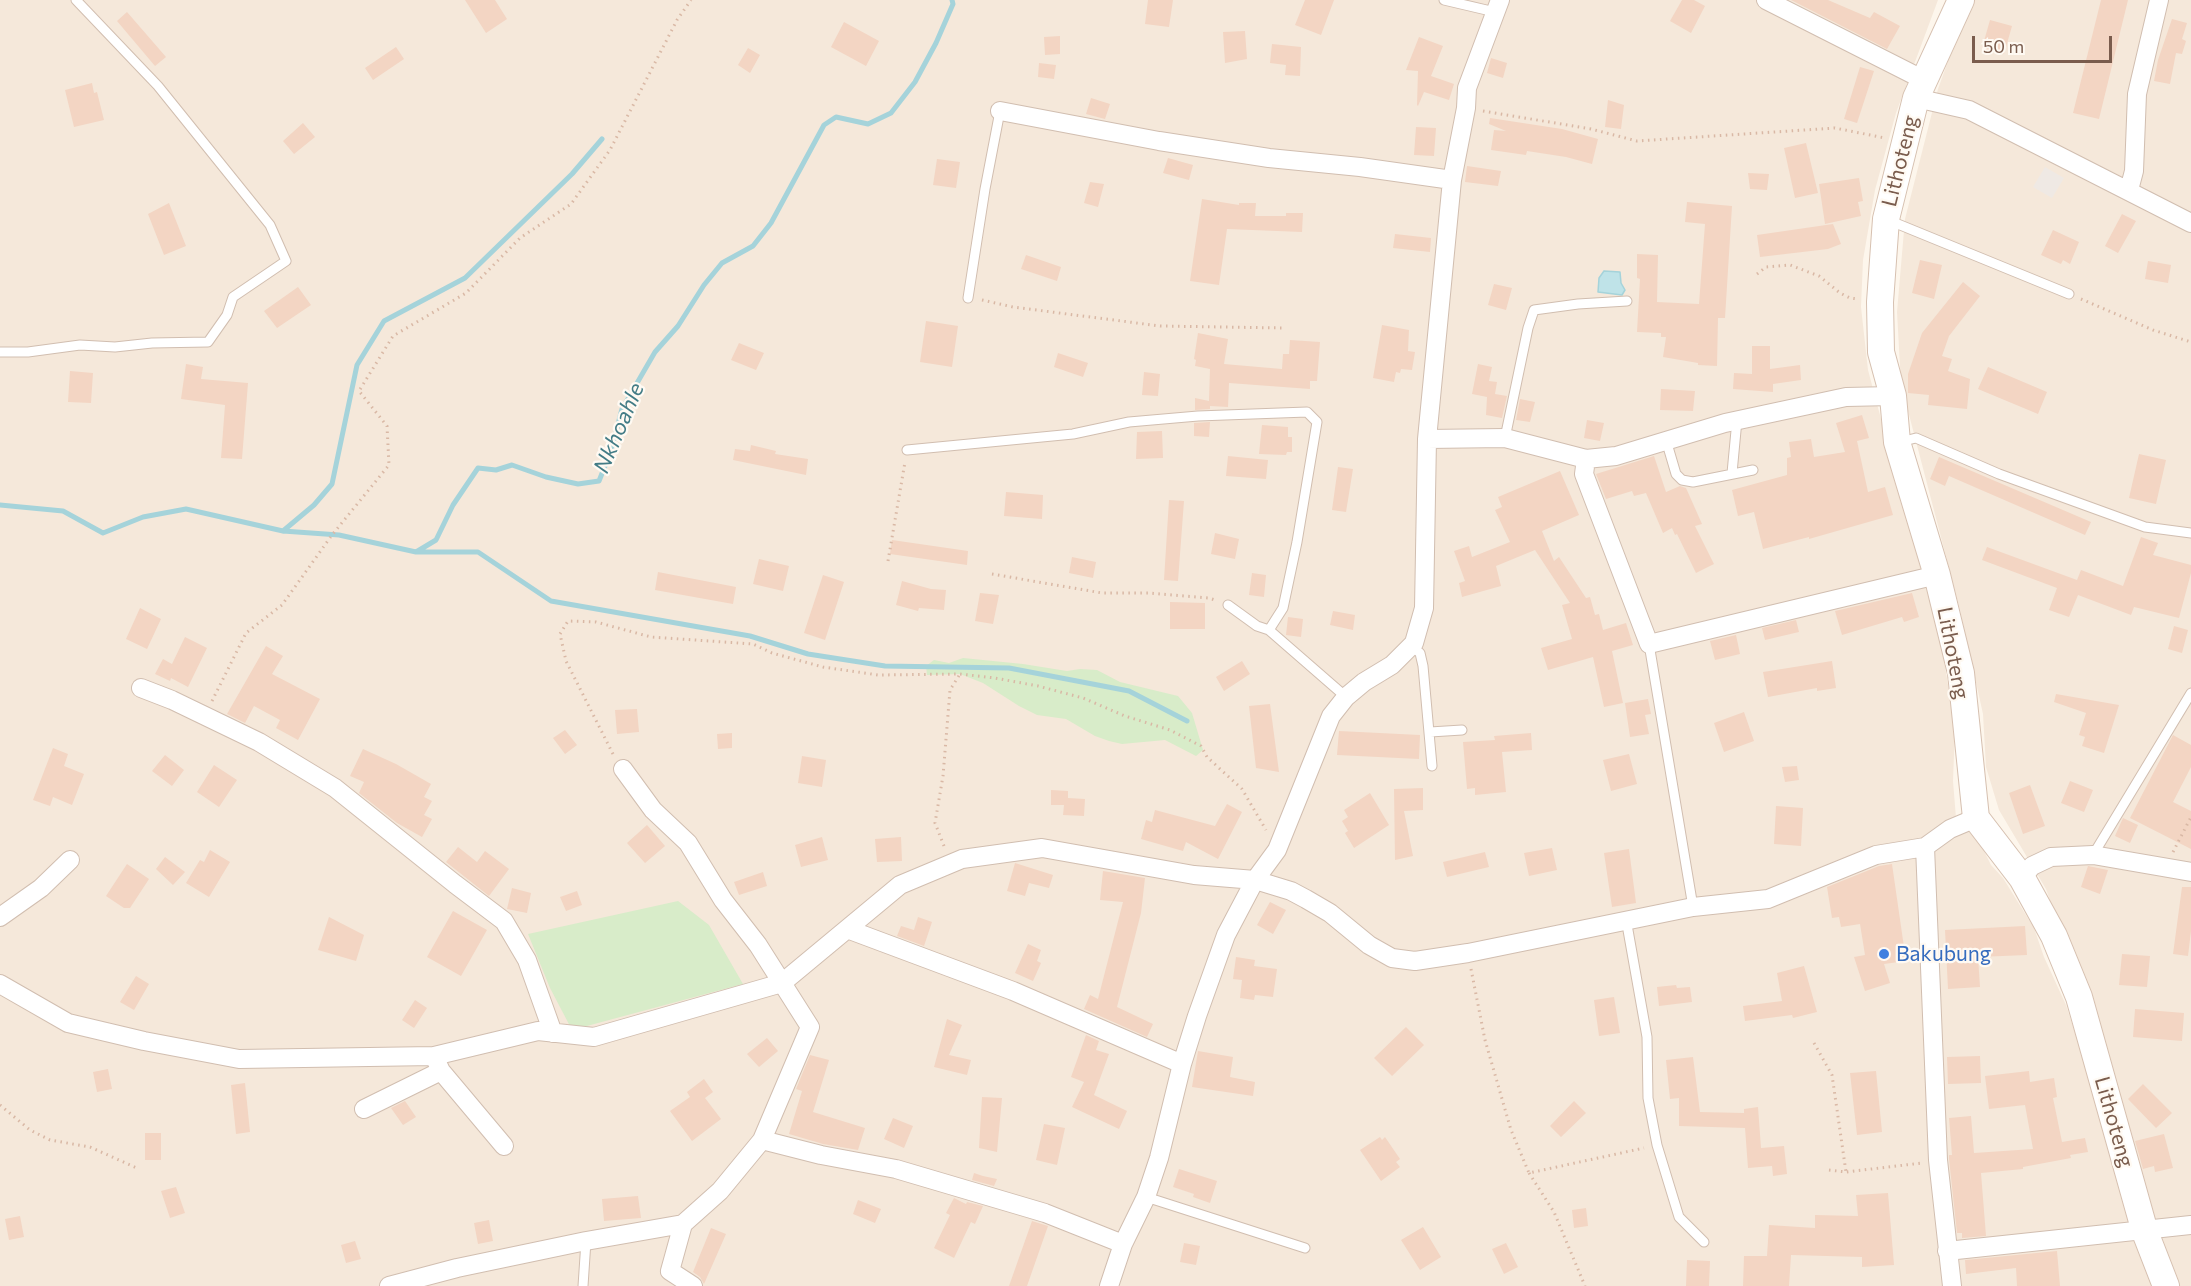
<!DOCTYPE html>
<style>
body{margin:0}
#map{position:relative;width:2191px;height:1286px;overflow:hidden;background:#fdf6ec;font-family:Commissioner,sans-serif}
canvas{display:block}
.scale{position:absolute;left:1972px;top:36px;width:140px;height:27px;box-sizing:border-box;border:3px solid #7a5c4d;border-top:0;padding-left:8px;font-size:18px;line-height:21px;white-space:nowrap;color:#7a5c4d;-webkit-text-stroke:4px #fffaf3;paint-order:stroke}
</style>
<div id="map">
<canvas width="2191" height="1286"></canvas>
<div class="scale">50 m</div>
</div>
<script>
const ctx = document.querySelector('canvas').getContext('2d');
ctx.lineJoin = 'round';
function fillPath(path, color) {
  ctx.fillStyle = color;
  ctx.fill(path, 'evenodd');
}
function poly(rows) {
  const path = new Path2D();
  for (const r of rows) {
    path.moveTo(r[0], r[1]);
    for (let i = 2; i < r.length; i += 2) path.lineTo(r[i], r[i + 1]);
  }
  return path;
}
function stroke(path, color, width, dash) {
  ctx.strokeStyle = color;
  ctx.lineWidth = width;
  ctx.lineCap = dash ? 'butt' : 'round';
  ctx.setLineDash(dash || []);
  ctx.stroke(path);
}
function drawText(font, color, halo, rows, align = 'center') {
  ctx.font = font + ' Commissioner,sans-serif';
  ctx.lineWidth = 4.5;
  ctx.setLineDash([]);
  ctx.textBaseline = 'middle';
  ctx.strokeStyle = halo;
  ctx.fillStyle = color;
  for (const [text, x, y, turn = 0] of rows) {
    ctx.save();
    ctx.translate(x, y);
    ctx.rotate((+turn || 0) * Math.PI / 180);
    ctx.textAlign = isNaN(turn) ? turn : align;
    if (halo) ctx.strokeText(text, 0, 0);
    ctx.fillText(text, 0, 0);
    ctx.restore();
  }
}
fillPath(poly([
 [0,0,1938,0,1896,113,1875,190,1863,260,1861,307,1868,370,1942,648,1955,728,1953,781,1956,818,1980,843,1991,865,2003,878,2034,928,2044,957,2066,1005,2158,1286,0,1286],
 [1970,0,2191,0,2191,1286,2179,1286,2140,1199,2063,937,2046,889,1999,810,1986,767,1983,714,1960,610,1901,384,1897,312,1905,219,1938,89]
]), '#f5e8da');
fillPath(poly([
 [2045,167,2064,178,2052,198,2033,187]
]), '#efe9e4');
fillPath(poly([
 [963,658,1023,664,1067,671,1080,669,1097,670,1120,682,1178,696,1192,713,1203,750,1196,756,1165,740,1122,744,1109,741,1095,736,1066,719,1037,715,1019,706,983,683,960,674,927,675,926,666,934,660,949,663],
 [678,901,709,925,743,984,572,1030,550,988,528,934]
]), '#d8ecc9');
const water = poly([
 [1604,271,1620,272,1621,283,1625,290,1622,295,1598,292,1599,278,1604,271]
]);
fillPath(water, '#bfe3e8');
stroke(water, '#a5d3da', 1.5);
stroke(poly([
 [0,505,63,511,103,533,143,517,186,509,283,531,339,535,416,552,436,540,453,505,478,468,496,470,512,465,546,477,578,484,599,481,611,451,622,409,655,352,678,326,704,285,722,263,753,246,771,223,824,125,836,117,868,124,891,113,915,82,936,43,953,4,952,0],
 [283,531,314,505,332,484,357,365,384,321,465,278,572,174,602,139],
 [416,552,478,552,551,601,750,636,808,654,885,666,1009,668,1129,691,1187,721]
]), '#a5d3da', 5);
fillPath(poly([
 [465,0,495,0,507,19,486,33],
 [1148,0,1173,0,1169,27,1145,24],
 [1305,0,1334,0,1321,35,1295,25],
 [1682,0,1694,0,1705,6,1691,33,1670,21],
 [1791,0,1828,0,1870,18,1874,12,1900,26,1887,49],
 [2101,0,2128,0,2099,119,2073,113],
 [127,12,166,57,155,66,117,21],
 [2172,19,2187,23,2182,39,2186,41,2182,54,2176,53,2170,84,2154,81,2158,60],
 [1990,20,2012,26,2004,54,1982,48],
 [844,22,879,41,866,66,831,47],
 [1245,31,1247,59,1225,63,1223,32],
 [1060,36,1060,54,1045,55,1044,37],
 [1419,37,1443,46,1431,76,1454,84,1449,100,1424,92,1418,106,1417,105,1418,71,1406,70],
 [1272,44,1301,47,1300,76,1285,75,1286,65,1270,63],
 [396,47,404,59,373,80,365,68],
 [748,48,760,55,750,73,738,65],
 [1491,58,1507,63,1503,78,1487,73],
 [1039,63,1056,65,1054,79,1038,77],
 [1860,67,1874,71,1857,123,1844,119],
 [92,83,94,93,97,92,104,120,74,127,65,90],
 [1091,98,1110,104,1105,119,1086,114],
 [1608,100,1624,105,1621,129,1605,127],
 [1490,118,1562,129,1598,139,1592,164,1566,157,1527,151,1526,155,1491,150,1494,130,1506,131,1489,124],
 [303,123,315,137,294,154,283,141],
 [1416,127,1436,128,1434,156,1414,155],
 [1806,143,1818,193,1795,198,1784,148],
 [1168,158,1193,165,1189,180,1163,173],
 [937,159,960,162,956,188,933,185],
 [1467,166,1501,171,1498,186,1465,182],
 [1748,173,1769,174,1767,190,1750,189],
 [1859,178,1863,201,1858,202,1861,216,1825,224,1819,184],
 [1090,182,1104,184,1098,207,1084,203],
 [1202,199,1239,205,1239,203,1256,203,1255,216,1286,216,1286,213,1303,213,1302,232,1227,229,1219,285,1190,281],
 [1687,202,1732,206,1725,318,1718,318,1717,366,1698,365,1698,363,1663,357,1666,337,1661,337,1661,333,1637,332,1640,279,1637,278,1637,254,1658,255,1657,302,1699,304,1705,224,1685,222],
 [169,203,186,246,164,255,148,214],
 [2122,214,2136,221,2118,253,2105,246],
 [1833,224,1841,244,1828,249,1760,257,1757,235],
 [2053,230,2079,242,2070,264,2063,260,2061,264,2041,255],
 [1395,234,1431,238,1430,252,1393,248],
 [1026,255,1061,267,1057,281,1021,269],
 [1920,260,1942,265,1934,299,1912,293],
 [2148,261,2171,265,2168,283,2145,279],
 [1963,282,1980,296,1949,336,1942,356,1952,359,1948,371,1970,379,1967,409,1928,405,1929,395,1908,393,1908,374,1922,333],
 [1494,284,1512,288,1506,310,1488,305],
 [298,287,311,305,277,328,264,311],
 [926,321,958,326,952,367,920,362],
 [1382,325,1409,330,1408,351,1415,352,1412,370,1401,369,1400,373,1396,372,1394,382,1373,378],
 [1198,333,1228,339,1224,364,1282,369,1283,354,1289,354,1290,340,1320,342,1317,381,1310,381,1310,389,1229,383,1228,407,1210,406,1210,409,1195,410,1195,398,1209,401,1210,369,1195,366,1196,360,1194,359],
 [739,343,764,353,756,370,731,360],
 [1752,346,1770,346,1770,369,1800,365,1801,380,1773,384,1773,392,1733,389,1734,373,1752,374],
 [1058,353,1088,363,1083,377,1054,367],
 [186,364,203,367,201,379,248,383,242,459,221,458,225,405,181,399],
 [1478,364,1492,367,1489,381,1497,382,1495,394,1507,396,1502,418,1486,415,1487,397,1472,394],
 [1988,367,2047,392,2038,414,1978,389],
 [70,371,93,373,91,403,68,402],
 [1144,372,1160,374,1158,396,1142,395],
 [1661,389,1695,391,1693,411,1660,410],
 [1520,399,1535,402,1530,422,1516,420],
 [1862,415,1869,438,1857,441,1868,492,1885,487,1893,515,1809,539,1809,537,1763,549,1754,512,1738,516,1732,490,1787,475,1787,458,1791,457,1789,442,1811,439,1814,457,1845,452,1836,423],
 [1587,420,1604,423,1600,441,1584,438],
 [1210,422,1209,437,1194,436,1194,423],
 [1262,425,1288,427,1288,437,1292,437,1292,452,1287,452,1286,455,1259,454],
 [1162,431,1163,458,1136,459,1137,432],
 [751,445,776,451,775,454,808,459,806,475,733,460,735,449,750,451],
 [2139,454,2166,460,2156,504,2129,498],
 [1228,456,1268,460,1266,479,1226,476],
 [1654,456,1666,492,1680,486,1686,488,1702,524,1695,526,1714,564,1696,573,1677,534,1675,535,1672,528,1663,533,1646,493,1634,496,1632,491,1606,499,1596,474],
 [1939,457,2091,522,2085,535,1949,476,1945,486,1930,479],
 [1338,467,1353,469,1346,512,1332,510],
 [1560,471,1579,515,1542,531,1554,561,1559,557,1586,598,1590,597,1595,615,1599,614,1603,630,1626,623,1633,645,1612,651,1623,703,1604,707,1593,657,1548,670,1541,648,1572,639,1562,605,1570,603,1535,550,1496,566,1501,586,1462,597,1459,583,1465,581,1454,551,1469,546,1472,557,1510,542,1495,510,1502,507,1498,497],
 [1006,492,1043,495,1042,519,1004,516],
 [1169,500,1184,501,1178,581,1164,580],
 [1215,533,1239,539,1235,559,1211,554],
 [2141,537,2158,543,2153,555,2191,565,2191,573,2179,618,2134,607,2131,615,2078,595,2069,617,2049,610,2057,588,1982,560,1987,547,2077,580,2081,570,2123,586],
 [892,540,968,551,967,565,890,554],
 [1072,557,1096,562,1093,578,1069,573],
 [759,559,789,566,783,591,753,584],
 [658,572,736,587,733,604,655,590],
 [1252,573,1266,575,1264,597,1249,595],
 [823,575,844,582,825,640,804,633],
 [902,581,931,589,946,590,944,610,919,608,918,611,896,605],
 [980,593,999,595,993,624,975,621],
 [1912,593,1919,617,1904,622,1902,617,1842,635,1835,611],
 [1170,602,1205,603,1205,629,1170,629],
 [140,608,161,619,147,649,126,639],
 [1333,611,1355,615,1353,630,1330,625],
 [1288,617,1303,619,1301,637,1286,635],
 [1796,620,1799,632,1765,640,1762,628],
 [2174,626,2188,630,2182,653,2168,649],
 [1736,635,1740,654,1715,660,1710,641],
 [185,637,207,648,188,687,171,678,170,681,155,674,163,659,172,664],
 [266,646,283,656,272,674,320,699,298,740,276,728,280,720,254,706,245,723,227,714],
 [1242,661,1250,674,1224,691,1216,677],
 [1832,661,1836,688,1817,691,1817,688,1768,697,1763,672],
 [2056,694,2119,705,2104,753,2082,746,2085,737,2079,735,2086,713,2054,702],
 [1648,699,1651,714,1645,715,1649,734,1630,737,1625,703],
 [1270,704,1279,772,1256,768,1249,706],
 [637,709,639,732,617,734,615,710],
 [1744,712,1754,741,1724,752,1714,723],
 [565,730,577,745,565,754,553,738],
 [1339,731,1420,735,1419,759,1337,755],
 [732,733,732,748,718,749,717,734],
 [1531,733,1532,750,1502,752,1506,792,1475,795,1475,788,1467,789,1463,742,1495,740,1494,736],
 [2173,735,2191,745,2191,767,2173,802,2191,811,2191,849,2130,818],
 [53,748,68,754,64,766,84,774,72,805,53,797,50,806,33,800],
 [363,749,396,764,431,784,424,797,432,801,424,815,432,819,422,837,397,823,359,793,364,782,350,776],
 [1629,754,1637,784,1611,791,1603,760],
 [165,755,184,770,172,786,152,771],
 [802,756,826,760,822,787,798,783],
 [214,765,237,780,219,807,197,792],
 [1797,766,1799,780,1785,782,1782,767],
 [2070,781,2093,790,2084,812,2061,803],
 [2030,785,2045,826,2023,834,2009,793],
 [1423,788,1423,810,1404,811,1413,856,1395,860,1394,789],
 [1051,790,1068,791,1068,798,1085,799,1084,816,1063,815,1064,805,1051,805],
 [1370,793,1389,825,1354,848,1345,833,1348,831,1342,821,1348,817,1344,810],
 [1227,804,1242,812,1218,859,1186,842,1183,851,1141,839,1146,820,1152,822,1155,810,1215,826],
 [1776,806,1803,808,1801,846,1774,844],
 [2123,818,2138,825,2130,843,2115,836],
 [647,825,665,846,645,863,627,843],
 [822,837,828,860,801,867,795,845],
 [901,837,902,861,877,862,875,839],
 [458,847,477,862,485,851,509,869,489,896,446,862],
 [1552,848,1557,870,1529,876,1524,853],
 [1629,849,1636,903,1612,907,1604,853],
 [210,850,230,862,209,897,186,883,200,860,204,862],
 [1485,852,1489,867,1447,877,1443,862],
 [165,857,185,872,173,885,156,869],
 [1015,863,1053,875,1049,888,1029,883,1025,896,1007,891],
 [127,864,149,879,130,908,124,908,106,896],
 [1892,864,1906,961,1884,964,1890,983,1865,991,1854,957,1865,955,1860,924,1841,927,1839,917,1832,918,1827,887,1879,866],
 [2088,866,2108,870,2100,894,2081,887],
 [1103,871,1145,878,1141,913,1117,1007,1153,1024,1147,1037,1084,1009,1090,995,1098,999,1123,902,1100,900],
 [763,872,767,886,739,895,734,882],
 [2182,887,2191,887,2191,931,2188,956,2173,954],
 [512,888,531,893,527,913,507,909],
 [577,891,582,905,566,911,560,897],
 [1270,902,1286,910,1273,934,1257,925],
 [453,911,487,930,461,976,427,957],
 [329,917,364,935,356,961,318,950],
 [918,917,932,922,924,946,897,936,901,926,914,930],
 [2025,926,2027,955,1978,957,1980,987,1948,989,1945,930],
 [1028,944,1041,950,1037,961,1041,963,1033,981,1015,973],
 [2122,954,2150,956,2147,987,2119,985],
 [1236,957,1255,960,1254,966,1277,969,1273,997,1255,995,1254,1000,1240,998,1242,980,1233,979],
 [1804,966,1817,1012,1793,1018,1792,1015,1745,1021,1743,1006,1782,1001,1777,973],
 [136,976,149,984,134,1010,120,1002],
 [1676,985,1677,988,1690,987,1692,1002,1659,1006,1657,987],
 [1614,997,1620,1033,1599,1036,1594,1000],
 [415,1000,427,1008,414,1028,402,1020],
 [2135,1009,2184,1013,2182,1041,2133,1037],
 [947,1019,962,1025,949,1055,971,1060,967,1075,934,1067],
 [1406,1027,1424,1045,1392,1076,1374,1058],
 [1086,1035,1099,1041,1096,1050,1109,1054,1094,1095,1127,1111,1119,1129,1072,1107,1084,1082,1071,1077],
 [767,1038,778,1051,759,1067,747,1054],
 [1198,1051,1233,1057,1230,1077,1255,1082,1253,1096,1192,1087],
 [810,1055,829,1060,813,1112,865,1128,858,1150,823,1144,789,1134,802,1091,796,1089],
 [1980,1056,1981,1083,1948,1084,1947,1057],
 [1693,1057,1700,1112,1744,1113,1744,1109,1758,1107,1761,1148,1784,1146,1787,1174,1773,1176,1772,1166,1748,1168,1745,1128,1679,1126,1679,1098,1670,1099,1666,1060],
 [108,1069,112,1089,97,1092,93,1072],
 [1876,1071,1882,1132,1857,1135,1850,1073],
 [2029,1071,2030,1082,2054,1078,2057,1097,2053,1098,2062,1142,2085,1138,2088,1152,2070,1155,2071,1158,2023,1167,2023,1169,1981,1173,1986,1236,1962,1238,1962,1233,1957,1233,1949,1159,1949,1155,1952,1155,1949,1118,1971,1116,1974,1153,2033,1149,2025,1105,1989,1109,1985,1076],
 [704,1079,713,1092,705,1098,721,1119,692,1141,670,1111,690,1097,687,1092],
 [245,1083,250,1132,236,1134,231,1085],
 [2143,1084,2172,1113,2156,1128,2128,1099],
 [982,1097,1002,1098,997,1152,979,1148],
 [405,1101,416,1117,403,1125,391,1108],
 [1574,1101,1586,1113,1561,1137,1550,1126],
 [893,1118,913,1126,904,1148,884,1139],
 [1044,1124,1065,1128,1057,1165,1036,1160],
 [145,1133,161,1133,161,1160,145,1160],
 [2164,1134,2173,1168,2155,1172,2154,1166,2143,1169,2135,1141],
 [1380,1137,1382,1140,1385,1137,1400,1159,1396,1162,1400,1167,1381,1181,1360,1150],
 [1179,1169,1217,1181,1210,1203,1193,1197,1194,1194,1173,1187],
 [974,1173,983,1176,997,1179,994,1186,972,1180],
 [176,1187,185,1213,170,1218,161,1191],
 [1888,1193,1894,1265,1862,1267,1862,1257,1791,1255,1789,1286,1743,1286,1744,1256,1767,1256,1769,1225,1815,1228,1815,1215,1858,1216,1856,1195],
 [638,1196,641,1218,604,1221,602,1199],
 [954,1198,966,1204,967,1202,983,1206,975,1224,971,1222,954,1258,934,1248,950,1215,946,1213],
 [858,1200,881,1209,875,1223,853,1214],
 [1586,1208,1588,1226,1574,1228,1572,1210],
 [20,1216,24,1237,9,1240,5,1219],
 [489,1220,493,1241,478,1244,474,1223],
 [1032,1221,1048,1226,1027,1286,1009,1286],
 [1423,1227,1441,1257,1420,1270,1401,1240],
 [711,1228,726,1234,704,1284,700,1277,693,1272],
 [355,1241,361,1259,346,1263,341,1245],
 [1184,1243,1200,1246,1196,1265,1180,1262],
 [1506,1243,1518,1267,1504,1274,1492,1249],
 [2057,1251,2060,1286,2017,1286,2016,1268,1966,1274,1965,1260],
 [1687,1260,1710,1261,1709,1286,1686,1286]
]), '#f3d5c3');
const service = poly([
 [1444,0,1495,12],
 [1888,220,2069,294],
 [968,298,985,189,1000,111],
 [0,352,28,352,80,345,115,347,152,343,208,342,227,315,233,297,286,261,270,225,158,86,76,0],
 [1505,438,1528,328,1534,310,1578,304,1627,301],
 [1666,440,1676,474,1682,480,1693,482,1753,470],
 [1900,442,1916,438,1999,474,2145,527,2191,533],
 [907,450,1073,434,1129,422,1198,416,1307,412,1317,422,1297,542,1283,608,1269,630],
 [1732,473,1737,420],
 [1228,605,1257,626,1269,630,1346,697],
 [1649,644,1693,907],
 [1411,646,1420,653,1423,666,1432,766],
 [1430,732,1462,730],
 [2093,855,2191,693],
 [1626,919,1647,1037,1648,1098,1657,1145,1679,1217,1704,1242],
 [1146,1197,1305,1248],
 [583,1286,586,1241]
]);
const minor = poly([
 [1766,0,1924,80],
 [1916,98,1969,110,2191,223],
 [1000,111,1159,141,1269,158,1360,167,1452,180],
 [2129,190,2134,171,2137,94,2159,0],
 [1427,439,1505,438,1586,459,1616,456,1725,423,1846,397,1893,396],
 [1586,459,1584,474,1649,644,1937,575],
 [141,688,172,700,259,742,335,788,455,884,504,921,527,960,553,1033],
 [2022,878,2032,866,2051,857,2093,855,2191,872],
 [0,917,41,888,70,860],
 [847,929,1013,991,1182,1064],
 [0,984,68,1023,144,1041,239,1059,434,1056,538,1031,594,1037,782,983,900,885,962,859,1042,848,1194,875,1255,880,1291,891,1306,899,1330,913,1369,945,1392,958,1415,961,1468,953,1693,907,1768,899,1876,855,1925,847],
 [441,1071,504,1146],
 [364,1109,441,1071,434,1056],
 [762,1140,821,1155,896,1169,1045,1213,1123,1244],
 [683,1224,670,1271,693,1286],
 [1947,1251,2191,1225],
 [389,1286,457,1268,586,1241,683,1224,720,1191,762,1140,810,1027,758,945,723,900,688,843,653,810,623,769],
 [1109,1286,1123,1244,1146,1197,1159,1158,1182,1064,1197,1016,1226,935,1255,880,1277,850,1331,716,1346,697,1364,682,1392,665,1414,643,1424,608,1427,439,1452,180,1466,108,1467,88,1500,0],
 [1952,1286,1938,1160,1925,847,1950,829,1976,818]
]);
const secondary = poly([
 [1961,0,1916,98,1886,219,1880,302,1881,352,1893,396,1897,442,1937,575,1961,673,1976,818,2022,878,2054,936,2079,997,2145,1232,2166,1286]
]);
stroke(service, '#d1beb0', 11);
stroke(minor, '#d1beb0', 20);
stroke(secondary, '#d6c0b0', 28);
stroke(poly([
 [1483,111,1591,129,1637,141,1835,128,1885,138],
 [1757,274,1766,267,1790,265,1819,276,1840,293,1850,298,1858,299],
 [2081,299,2153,330,2191,342],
 [982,300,1013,307,1160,326,1284,328],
 [888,561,905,462],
 [992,574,1102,593,1148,593,1209,598,1215,600],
 [212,701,246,633,282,605,332,535,389,465,387,426,359,391,393,336,466,293,520,238,571,204,610,150,677,20,691,0],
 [613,754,566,661,560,634,568,621,596,622,651,637,753,644,772,653,823,667,878,675,960,674,995,678,1038,686,1083,698,1125,716,1170,730,1201,746,1207,757,1242,789,1266,830],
 [944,846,935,823,943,776,950,690,960,674],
 [2173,852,2191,817],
 [1471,969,1485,1040,1511,1130,1529,1173,1644,1148],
 [1814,1043,1832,1075,1846,1172],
 [0,1105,30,1130,50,1140,90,1147,139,1169],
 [1829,1170,1846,1172,1922,1163],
 [1529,1173,1554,1212,1585,1286]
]), '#d9b8a5', 3, [1.5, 4.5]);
stroke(service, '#fff', 9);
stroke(minor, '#fff', 18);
stroke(secondary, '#fff', 26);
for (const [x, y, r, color] of [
 [1884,954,6,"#3f7fe0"]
]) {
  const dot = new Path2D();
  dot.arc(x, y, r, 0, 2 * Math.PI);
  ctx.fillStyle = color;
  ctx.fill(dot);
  stroke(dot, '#fffaf3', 2);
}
drawText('21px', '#7a5c4d', '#fffaf3', [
 ["Lithoteng",1900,161,-76],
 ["Lithoteng",1953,653,79],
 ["Lithoteng",2114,1122,74]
]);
drawText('21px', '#366cbe', '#fffaf3', [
 ["Bakubung",1896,954]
], 'left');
drawText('italic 22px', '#437c86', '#fffaf3', [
 ["Nkhoahle",619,428,-67]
]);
</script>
